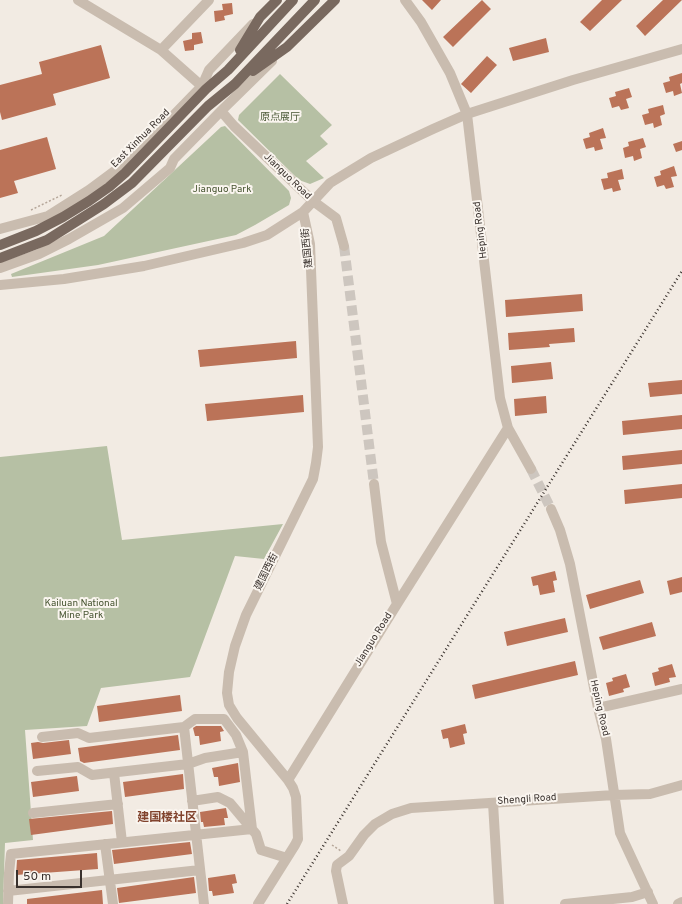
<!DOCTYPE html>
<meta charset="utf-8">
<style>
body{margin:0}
#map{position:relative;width:682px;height:904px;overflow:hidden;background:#f2ebe3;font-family:Overpass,sans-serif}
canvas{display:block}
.scale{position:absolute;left:16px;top:870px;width:66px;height:18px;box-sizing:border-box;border:2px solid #39312d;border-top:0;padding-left:5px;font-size:12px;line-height:14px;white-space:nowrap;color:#39312d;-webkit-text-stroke:3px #faf5ef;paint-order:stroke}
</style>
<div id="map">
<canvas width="682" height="904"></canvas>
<div class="scale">50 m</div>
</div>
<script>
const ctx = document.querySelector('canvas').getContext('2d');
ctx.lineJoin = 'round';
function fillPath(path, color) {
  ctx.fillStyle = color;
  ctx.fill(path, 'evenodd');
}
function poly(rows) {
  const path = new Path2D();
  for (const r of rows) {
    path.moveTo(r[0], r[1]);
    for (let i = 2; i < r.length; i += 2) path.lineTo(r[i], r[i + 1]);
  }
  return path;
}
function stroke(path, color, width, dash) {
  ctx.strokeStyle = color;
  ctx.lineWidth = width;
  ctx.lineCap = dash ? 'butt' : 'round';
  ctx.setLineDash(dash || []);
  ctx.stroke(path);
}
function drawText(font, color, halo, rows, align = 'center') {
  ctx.font = font + ' Overpass,"Noto Sans SC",sans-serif';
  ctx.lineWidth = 4;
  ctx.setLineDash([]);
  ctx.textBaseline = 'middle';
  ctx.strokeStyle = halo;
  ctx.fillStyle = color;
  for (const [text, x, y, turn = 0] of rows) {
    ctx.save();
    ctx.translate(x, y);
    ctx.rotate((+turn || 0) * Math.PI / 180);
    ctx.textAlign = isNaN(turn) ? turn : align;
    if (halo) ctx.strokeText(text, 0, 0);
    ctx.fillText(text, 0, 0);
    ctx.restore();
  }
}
fillPath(poly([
 [280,74,332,125,320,136,328,144,306,161,324,178,310,184,299,180,238,120,239,115],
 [225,126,289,191,291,198,289,205,255,225,236,235,98,265,12,277,11,274,104,236,221,127],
 [107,446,122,540,283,524,264,559,235,556,190,677,101,688,87,726,25,730,33,840,5,843,3,904,0,904,0,457]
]), '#b6c0a4');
fillPath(poly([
 [422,0,441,0,432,10],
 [482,0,491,9,453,47,443,37],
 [602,0,622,0,590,31,580,22],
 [663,0,682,0,645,36,636,26],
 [232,3,233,14,224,16,225,20,215,22,214,11,223,10,222,4],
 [201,32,203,43,194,45,194,50,185,51,183,41,192,39,192,33],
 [546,38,549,52,513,61,509,48],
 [101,45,110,78,53,94,56,105,2,120,0,112,0,85,42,74,39,62],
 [487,56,497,65,471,93,461,84],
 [682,73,682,83,680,84,682,93,674,96,673,91,666,93,663,83,670,81,669,77],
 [629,88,632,97,626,99,629,108,621,110,619,106,612,108,609,98,616,96,615,92],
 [663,105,665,114,660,116,662,125,654,128,653,123,645,125,642,115,649,113,648,109],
 [603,128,606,138,600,139,603,149,595,151,594,147,586,149,583,139,590,137,589,133],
 [47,137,56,169,14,181,18,193,0,198,0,150],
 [643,138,646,147,640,149,642,158,634,161,633,156,625,158,623,148,629,146,628,142],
 [682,141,682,150,676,152,673,144],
 [674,166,677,176,671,177,674,187,666,189,664,185,657,187,654,177,661,175,660,171],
 [622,169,624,179,618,180,621,190,613,192,612,188,604,190,601,179,608,178,607,173],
 [582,294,583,311,506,317,505,300],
 [574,328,575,342,549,344,550,347,509,350,508,333],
 [296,341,297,358,200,367,198,350],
 [551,362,553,379,512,383,511,366],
 [682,380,682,394,650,397,648,383],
 [303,395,304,412,207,421,205,404],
 [546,396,547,413,515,416,514,399],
 [682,415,682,429,623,435,622,421],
 [682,450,682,464,623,470,622,456],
 [682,484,682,498,625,504,624,490],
 [555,571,557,580,553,581,555,592,540,595,538,585,533,586,531,577],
 [682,577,682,592,670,595,667,581],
 [640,580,644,593,590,609,586,595],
 [565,618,568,632,507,646,504,632],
 [652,622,656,636,603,650,599,637],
 [575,661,578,675,475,699,472,685],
 [672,664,676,677,669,678,670,682,655,686,652,673,659,671,658,668],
 [626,674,630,687,623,689,624,692,609,696,606,683,613,681,612,678],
 [180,695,182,711,99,722,97,706],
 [465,724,467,733,463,734,465,744,450,748,448,738,443,739,441,730],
 [196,726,221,726,224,731,220,732,221,741,200,745,199,736,195,736,193,728],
 [178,735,180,750,84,763,80,761,78,748],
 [69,740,71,754,33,759,31,743,38,742,43,743],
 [238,763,240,782,219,786,218,777,214,777,212,768],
 [183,774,184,789,125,797,123,782],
 [77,776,79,791,33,797,31,782],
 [226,808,228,818,224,818,225,825,204,827,203,822,201,822,200,812],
 [112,811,113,824,31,835,29,819],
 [190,842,192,854,114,864,112,850],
 [97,853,98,869,16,875,17,860],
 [235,874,237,883,232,884,234,893,213,896,212,891,209,891,208,878],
 [194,877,196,893,119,903,117,888],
 [102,890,103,904,27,904,27,899]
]), '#bb7358');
stroke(poly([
 [344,246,374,484],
 [531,469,551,509]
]), '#cdc6bf', 10, [10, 5]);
stroke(poly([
 [31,210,62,195],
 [332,845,341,851]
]), '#b5a699', 1.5, [2, 2]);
stroke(poly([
 [78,0,161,50,205,89],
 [405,0,421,22,450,73,467,114,500,398,508,428,531,469],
 [161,50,209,0],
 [221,111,234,126,313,201,336,218,344,246],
 [0,229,48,216,89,190,120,167,136,154,202,86,209,70,253,24],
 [0,268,39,254,69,239,123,208,170,168,174,159,221,111,272,61],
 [0,285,64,279,144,266,243,243,267,235,303,212,330,183,371,158,433,129,467,114,573,80,682,49],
 [374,484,381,542,397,604],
 [551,509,560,530,570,564,598,708,606,739,620,833,653,904],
 [598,708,682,689],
 [184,727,204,904],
 [37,771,78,767,92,775,188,764,205,758,243,752],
 [114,773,122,842],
 [288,780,397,604,508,428],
 [192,801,218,797,230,803,256,834,261,850,287,858],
 [493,803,499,904],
 [33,813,118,804],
 [105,844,113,904],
 [8,891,200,870],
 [8,904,9,873,11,854,252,829,243,752,236,735,224,719,195,719,184,727,89,738,78,733,42,737],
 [258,904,295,845,298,839,296,797,293,788,288,780,237,718,229,705,227,693,229,672,235,646,246,615,313,479,316,463,318,447,310,244,303,212],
 [343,904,336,871,337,865,349,856,364,835,375,824,392,814,411,808,614,795,650,794,682,785],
 [565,904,632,897,648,892],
 [678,904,682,902]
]), '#c9bcaf', 10);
stroke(poly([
 [240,50,260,17,277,0],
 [253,71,287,47,335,0],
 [0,245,36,231,63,217,89,201,109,187,125,173,206,89,228,70,293,0],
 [0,258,47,240,104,204,132,183,208,106,235,84,315,0]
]), '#79695f', 10);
stroke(poly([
 [287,904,682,271]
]), '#39312d', 2.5, [1, 3]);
drawText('10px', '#475532', '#faf5ef', [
 ["原点展厅",280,118],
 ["Jianguo Park",222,190],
 ["Kailuan National",81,604],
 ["Mine Park",81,616]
]);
drawText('10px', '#39312d', '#faf5ef', [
 ["East Xinhua Road",141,139,-45],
 ["Jianguo Road",287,177,44],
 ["Heping Road",481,230,-97],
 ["建国西街",308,248,-96],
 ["建国西街",267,572,-64],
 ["Jianguo Road",374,640,-58],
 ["Heping Road",599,708,77],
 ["Shengli Road",527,800,-4]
]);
drawText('bold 12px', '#81432d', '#faf5ef', [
 ["建国楼社区",167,819]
]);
</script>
